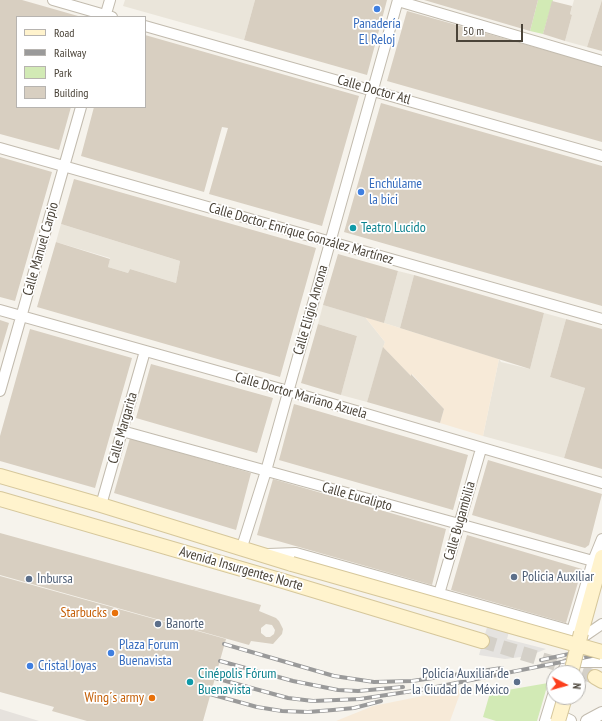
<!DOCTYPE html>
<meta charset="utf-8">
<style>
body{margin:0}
#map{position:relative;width:602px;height:721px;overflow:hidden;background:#f6f3ec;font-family:"PT Sans Narrow",sans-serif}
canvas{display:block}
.legend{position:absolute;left:16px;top:16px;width:130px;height:92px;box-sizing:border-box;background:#fff;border:1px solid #b7b4b0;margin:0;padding:5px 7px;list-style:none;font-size:12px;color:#4b4439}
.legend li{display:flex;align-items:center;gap:8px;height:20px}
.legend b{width:20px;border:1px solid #b7b4b0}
.north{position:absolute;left:546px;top:665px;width:40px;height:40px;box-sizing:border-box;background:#fff;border:1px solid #b7b4b0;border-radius:50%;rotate:96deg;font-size:11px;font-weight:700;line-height:16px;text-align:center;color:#4b4439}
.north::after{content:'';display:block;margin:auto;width:14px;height:18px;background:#fc3f1d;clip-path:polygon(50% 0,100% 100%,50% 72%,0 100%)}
.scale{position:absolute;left:456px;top:24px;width:67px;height:18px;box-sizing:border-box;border:2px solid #4b4439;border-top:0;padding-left:5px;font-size:12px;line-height:14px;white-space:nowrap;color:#4b4439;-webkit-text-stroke:3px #fff;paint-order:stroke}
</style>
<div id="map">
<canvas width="602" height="721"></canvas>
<ul class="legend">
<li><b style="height:5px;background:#fff3cd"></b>Road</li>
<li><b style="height:5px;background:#9a9a9a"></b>Railway</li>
<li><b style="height:11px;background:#d2eab5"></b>Park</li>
<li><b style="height:11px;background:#d8cfc1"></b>Building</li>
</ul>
<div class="north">N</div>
<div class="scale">50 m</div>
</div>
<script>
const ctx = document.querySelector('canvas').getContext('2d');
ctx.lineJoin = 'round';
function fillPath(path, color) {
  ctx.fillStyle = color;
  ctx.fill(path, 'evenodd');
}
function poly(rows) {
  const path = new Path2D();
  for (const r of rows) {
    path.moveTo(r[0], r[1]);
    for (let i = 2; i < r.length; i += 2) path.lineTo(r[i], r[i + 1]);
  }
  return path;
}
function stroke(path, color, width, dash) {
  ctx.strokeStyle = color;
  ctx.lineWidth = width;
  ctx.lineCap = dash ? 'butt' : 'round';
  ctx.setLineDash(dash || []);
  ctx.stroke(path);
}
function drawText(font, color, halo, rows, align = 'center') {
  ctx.font = font + ' "PT Sans Narrow",sans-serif';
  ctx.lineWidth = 3.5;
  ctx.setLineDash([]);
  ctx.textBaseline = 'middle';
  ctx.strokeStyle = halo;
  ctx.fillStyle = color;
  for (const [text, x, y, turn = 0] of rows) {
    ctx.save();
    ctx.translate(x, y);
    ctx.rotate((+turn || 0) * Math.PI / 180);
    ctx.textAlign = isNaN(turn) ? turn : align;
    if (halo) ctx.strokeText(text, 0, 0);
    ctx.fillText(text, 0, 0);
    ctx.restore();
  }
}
fillPath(poly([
 [125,0,255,0,244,40,123,6],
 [574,0,602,0,587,47,565,41,572,15,570,14],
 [61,224,180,261,176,283,130,269,128,273,108,267,110,258,56,242],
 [398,271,414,275,400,328,384,323],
 [323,305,365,317,385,342,367,402,341,395,357,336,318,324],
 [544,313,566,319,550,377,585,388,564,458,483,436,499,359,501,362,530,369]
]), '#eae5da');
fillPath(poly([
 [365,317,499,359,483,436,440,423,444,409,412,374,411,376,383,347,385,342],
 [462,688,450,721,336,721,373,706]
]), '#f7ead8');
fillPath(poly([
 [0,709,39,721,0,721]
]), '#e6e2dd');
fillPath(poly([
 [538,0,553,0,543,34,530,31],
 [548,683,537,721,496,721,483,717,490,693]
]), '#d2eab5');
fillPath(poly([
 [490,617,511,624,507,639,546,649,529,656,505,659,479,655]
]), '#e5e3e0');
fillPath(poly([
 [0,0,22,0,78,16,78,17,17,17,17,107,71,107,59,150,0,134],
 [255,0,387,0,367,75,244,40],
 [424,0,538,0,530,31],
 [602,0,602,51,587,47],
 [552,1,572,6,570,14,572,15,565,41,543,34],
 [407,11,602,66,602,142,387,81],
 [145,35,359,96,322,226,209,194,228,128,222,127,204,192,81,156,94,107,145,107],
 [381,103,602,166,602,306,344,232],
 [0,157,52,172,15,301,0,297],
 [74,179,316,248,280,377,37,307,56,242,110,259,108,267,128,273,130,269,176,283,180,261,61,224],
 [338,254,398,271,384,323,323,305],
 [414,275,544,313,530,369,400,328],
 [566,319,602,329,602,469,564,458,585,388,550,377],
 [0,320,9,323,0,353],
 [318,324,357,336,341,395,301,383],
 [30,329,132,358,95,488,0,461,0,436],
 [383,347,411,376,411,374,444,409,440,423,367,402],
 [151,364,273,398,257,453,136,418],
 [294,404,468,455,453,510,279,460],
 [130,438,251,473,236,530,114,493],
 [488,460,602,494,589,545,585,548,472,515],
 [273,479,446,529,432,585,257,535],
 [0,533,261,605,259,611,276,618,279,621,283,629,282,634,273,644,251,641,249,645,0,575],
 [266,624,272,625,275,630,274,634,270,637,266,637,261,633,261,628],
 [467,535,582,569,566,623,451,590],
 [0,576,226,639,203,721,87,721,52,711,54,707,0,692]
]), '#d8cfc1');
stroke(poly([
 [482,641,551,662,595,677]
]), '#d4d0c8', 14, [14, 7]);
const minor = poly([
 [53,0,112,17],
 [398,1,602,61],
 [105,17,110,0],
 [145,26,602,156],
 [0,148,602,319],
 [0,310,288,391,602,483],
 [0,391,81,107],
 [122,431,593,561],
 [101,505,145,351],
 [241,550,266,471,398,0],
 [268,554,296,553,586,635,602,624],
 [439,594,481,449],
 [572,631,593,561,602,539]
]);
const tertiary = poly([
 [563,673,567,665,577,661,602,661],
 [554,711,557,715,570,721],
 [546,721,554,695],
 [587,721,602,713]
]);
const secondary = poly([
 [0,476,101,505,292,564],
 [0,499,283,581,482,641],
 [581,633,602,557],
 [595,677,602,681]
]);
stroke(minor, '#c2bbae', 12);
stroke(tertiary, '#c2bbae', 14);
stroke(secondary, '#d6c79b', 16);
stroke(minor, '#fff', 10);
stroke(tertiary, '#fff', 12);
stroke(secondary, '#fff3cd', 14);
const rail = poly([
 [224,644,334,676,374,682,412,681,502,668],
 [541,660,602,647],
 [220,661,293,681,338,690,358,691,403,687],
 [215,678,288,698,313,701,360,699,426,689,602,654],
 [210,694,257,707,282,711,308,712,333,710,354,708,381,701]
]);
stroke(rail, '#9a9a9a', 4);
stroke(rail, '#fff', 2.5, [8]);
const secondaryBridge = poly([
 [292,564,602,652],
 [571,673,581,633],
 [558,721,565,697]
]);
stroke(secondaryBridge, '#d6c79b', 16, []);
stroke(secondaryBridge, '#fff3cd', 14);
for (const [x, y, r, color] of [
 [377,9,4,"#3f7fe0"],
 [361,192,4,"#3f7fe0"],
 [353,228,4,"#0f9aa8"],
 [514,577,4,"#5c6f8a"],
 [29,579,4,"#5c6f8a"],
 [115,613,4,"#e8710a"],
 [158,624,4,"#5c6f8a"],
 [111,653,4,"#3f7fe0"],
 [30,666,4,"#3f7fe0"],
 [190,682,4,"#0f9aa8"],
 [517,682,4,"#5c6f8a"],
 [152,698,4,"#e8710a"]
]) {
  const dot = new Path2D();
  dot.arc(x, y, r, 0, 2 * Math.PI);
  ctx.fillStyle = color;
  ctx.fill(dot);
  stroke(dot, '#fff', 1.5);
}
drawText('14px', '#366cbe', '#fff', [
 ["Panadería",377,24,"center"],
 ["El Reloj",377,40,"center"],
 ["Enchúlame",369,184],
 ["la bici",369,200],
 ["Plaza Forum",119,645],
 ["Buenavista",119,661],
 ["Cristal Joyas",38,666]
], 'left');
drawText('14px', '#4b4439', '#fff', [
 ["Calle Doctor Atl",374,90,16],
 ["Calle Doctor Enrique González Martínez",301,234,16],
 ["Calle Manuel Carpio",41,249,-74],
 ["Calle Eligio Ancona",311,310,-74],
 ["Calle Doctor Mariano Azuela",301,396,16],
 ["Calle Margarita",123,428,-74],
 ["Calle Eucalipto",357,497,16],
 ["Calle Bugambilia",460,521,-74],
 ["Avenida Insurgentes Norte",241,569,16]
]);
drawText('14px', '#0d838f', '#fff', [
 ["Teatro Lucido",361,228],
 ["Cinépolis Fórum",198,674],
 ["Buenavista",198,690]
], 'left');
drawText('14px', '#4e5e75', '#fff', [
 ["Policia Auxiliar",522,577],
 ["Inbursa",37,579],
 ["Banorte",166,624],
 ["Policía Auxiliar de",509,674,"right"],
 ["la Ciudad de México",509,690,"right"]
], 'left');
drawText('14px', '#c56008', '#fff', [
 ["Starbucks",107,613],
 ["Wing´s army",144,698]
], 'right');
</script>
